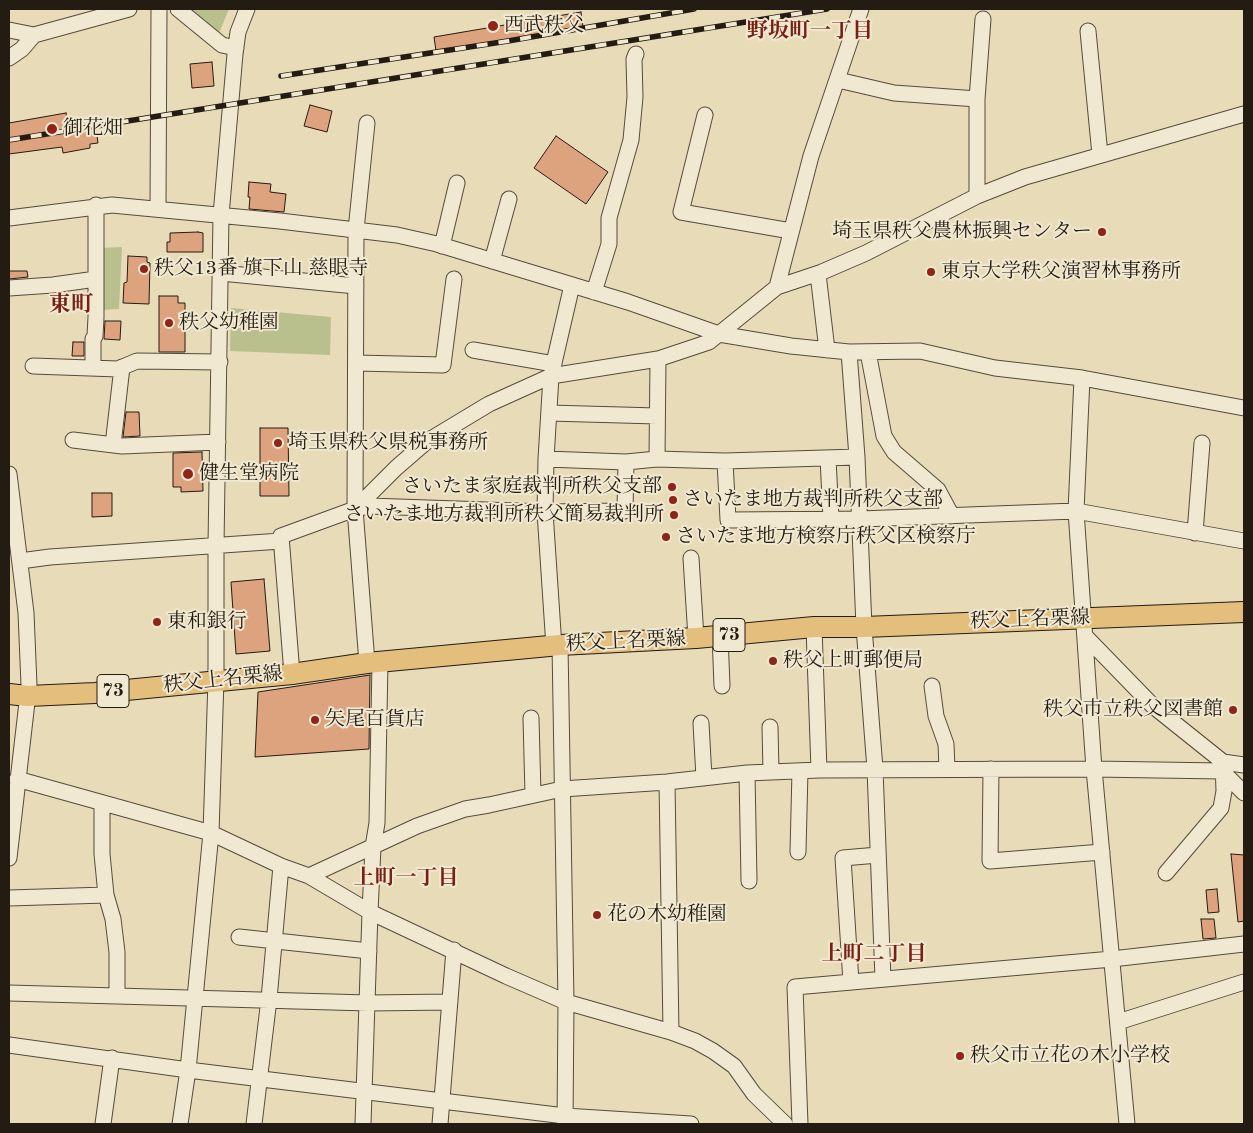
<!DOCTYPE html>
<meta charset="utf-8">
<style>
body{margin:0}
#map{position:relative;width:1253px;height:1133px;overflow:hidden;background:#e8dcb8;font-family:"Old Standard TT",serif}
canvas{display:block}
.frame{position:absolute;inset:0;border:10px solid #241b12;pointer-events:none}
</style>
<div id="map">
<canvas width="1253" height="1133"></canvas>
<div class="frame"></div>
</div>
<script>
const ctx = document.querySelector('canvas').getContext('2d');
ctx.lineJoin = 'round';
function fillPath(path, color) {
  ctx.fillStyle = color;
  ctx.fill(path, 'evenodd');
}
function poly(rows) {
  const path = new Path2D();
  for (const r of rows) {
    path.moveTo(r[0], r[1]);
    for (let i = 2; i < r.length; i += 2) path.lineTo(r[i], r[i + 1]);
  }
  return path;
}
function stroke(path, color, width, dash) {
  ctx.strokeStyle = color;
  ctx.lineWidth = width;
  ctx.lineCap = dash ? 'butt' : 'round';
  ctx.setLineDash(dash || []);
  ctx.stroke(path);
}
function drawText(font, color, halo, rows, align = 'center') {
  ctx.font = font + ' "Old Standard TT","Noto Serif JP",serif';
  ctx.lineWidth = 4;
  ctx.setLineDash([]);
  ctx.textBaseline = 'middle';
  ctx.strokeStyle = halo;
  ctx.fillStyle = color;
  for (const [text, x, y, turn = 0] of rows) {
    ctx.save();
    ctx.translate(x, y);
    ctx.rotate((+turn || 0) * Math.PI / 180);
    ctx.textAlign = isNaN(turn) ? turn : align;
    if (halo) ctx.strokeText(text, 0, 0);
    ctx.fillText(text, 0, 0);
    ctx.restore();
  }
}
fillPath(poly([
 [184,9,229,9,217,38],
 [122,247,119,309,101,310,101,248],
 [231,308,331,317,330,355,230,351]
]), '#b9bf8d');
const building = poly([
 [581,12,583,27,436,51,434,37,581,12],
 [212,62,214,86,192,88,190,64,212,62],
 [310,105,332,111,327,132,304,126,310,105],
 [66,113,69,133,96,128,98,143,90,144,90,148,63,153,62,147,9,154,9,123,66,113],
 [556,136,608,172,586,204,534,168,556,136],
 [249,182,271,184,270,192,286,194,284,212,249,209,250,197,248,197,249,182],
 [198,232,203,233,203,252,167,252,167,242,170,242,170,233,198,232],
 [128,256,147,257,147,262,150,263,149,304,123,303,124,283,127,282,128,256],
 [9,271,27,271,28,277,9,279,9,271],
 [159,296,178,296,178,303,185,303,185,352,159,352,159,296],
 [105,321,121,321,120,340,104,339,105,321],
 [73,342,84,342,84,356,72,356,73,342],
 [126,412,139,412,140,436,123,437,126,412],
 [260,428,288,428,289,496,260,496,260,428],
 [202,452,203,491,181,492,181,487,173,487,173,453,202,452],
 [92,493,112,493,112,516,92,517,92,493],
 [264,579,270,651,236,654,231,582,264,579],
 [370,675,369,749,255,757,258,692,370,675],
 [1231,854,1244,855,1244,921,1238,922,1231,854],
 [1217,889,1219,912,1208,913,1206,890,1217,889],
 [1201,919,1214,919,1216,938,1203,939,1201,919]
]);
fillPath(building, '#dda37e');
stroke(building, '#241b12', 1);
const minor = poly([
 [178,9,222,45,236,48],
 [9,30,34,35,129,9],
 [1088,31,1100,155],
 [9,58,22,49,34,35],
 [838,80,894,93,977,99,977,196],
 [977,99,983,19],
 [705,115,681,212,791,231],
 [158,208,159,9],
 [9,218,112,205,280,221,397,235,437,244,628,302,719,334,791,346,849,352,920,351,995,368,1082,378,1244,408],
 [442,246,457,183],
 [492,261,509,199],
 [221,273,356,286],
 [818,274,827,350],
 [777,287,811,156,861,9],
 [9,288,53,285,96,279],
 [594,292,609,244,609,218,631,140,635,97,634,59,636,54],
 [473,350,554,364],
 [849,352,857,457,864,627,875,769,883,979],
 [868,352,884,436,894,452,938,490,952,516],
 [356,363,443,365,454,279],
 [33,366,118,369,137,361,220,362],
 [93,367,93,339,95,336,96,317,96,205],
 [1082,378,1076,511,1094,769,1127,1124],
 [549,413,657,416],
 [73,440,122,446,218,442],
 [113,445,122,367],
 [828,458,831,519],
 [546,459,626,462,657,459,725,461,857,457],
 [657,459,658,359],
 [725,461,728,520,860,519,1076,511,1244,541],
 [9,474,26,613,29,685,9,858],
 [355,509,396,468,426,442,489,404,551,376,658,359,709,342,777,287,822,272,866,253,977,196,1025,177,1244,114],
 [1195,533,1202,443],
 [691,558,696,638],
 [20,561,50,557,281,541],
 [814,627,819,770],
 [720,635,722,686],
 [1085,636,1153,706,1223,762],
 [560,645,566,1002,565,1124],
 [554,647,545,512,546,459,551,376,572,285],
 [367,663,355,509,356,230,367,123],
 [292,674,281,536,355,509,369,506,545,512,625,511,626,462],
 [932,686,936,716,946,744,947,769],
 [531,718,533,795],
 [701,723,704,778],
 [770,727,771,772],
 [991,769,990,861,1102,852],
 [747,773,749,881],
 [17,779,211,833,281,866,309,876,370,912,506,976,566,1002,671,1032,695,1041,713,1051,734,1066,754,1094,785,1124],
 [667,782,671,1032],
 [102,803,102,854,106,895,113,919,117,952,117,996],
 [798,852,800,771],
 [1166,873,1221,808,1224,791,1223,762,1244,765],
 [309,876,417,826,465,809,489,805,562,789,667,782,747,773,819,770,1094,769,1222,771,1244,793],
 [9,898,106,895],
 [239,937,369,951],
 [851,982,843,858,878,855],
 [9,993,368,1003,450,1002],
 [1118,1022,1244,982],
 [9,1045,188,1070,565,1116,691,1124],
 [103,1124,112,1058],
 [180,1124,188,1070,211,833,216,680,216,546,221,215,235,54,238,32,247,9],
 [254,1124,269,999,281,866],
 [363,1124,370,912,373,847,377,823,380,662],
 [440,1124,454,950],
 [800,1124,795,987,1112,959,1244,944]
]);
const major = poly([
 [9,694,28,696,95,693,292,674,367,663,560,645,696,638,814,627,864,627,1244,612]
]);
stroke(minor, '#554b3c', 17);
stroke(major, '#241b12', 22);
stroke(minor, '#f0e8d1', 15);
stroke(major, '#e4be7c', 20);
const rail = poly([
 [281,76,508,41,694,9],
 [9,140,827,9]
]);
stroke(rail, '#241b12', 5.5);
stroke(rail, '#f0e8d1', 4, [11]);
for (const [x, y, r, color] of [
 [493,26,6,"#8f2418"],
 [52,129,6,"#8f2418"],
 [1102,232,5,"#8f2418"],
 [144,269,5,"#8f2418"],
 [931,272,5,"#8f2418"],
 [169,323,5,"#8f2418"],
 [278,443,5,"#8f2418"],
 [188,474,6,"#8f2418"],
 [672,487,5,"#8f2418"],
 [673,500,5,"#8f2418"],
 [674,515,5,"#8f2418"],
 [666,537,5,"#8f2418"],
 [157,622,5,"#8f2418"],
 [773,661,5,"#8f2418"],
 [1233,710,5,"#8f2418"],
 [315,720,5,"#8f2418"],
 [597,915,5,"#8f2418"],
 [960,1056,5,"#8f2418"]
]) {
  const dot = new Path2D();
  dot.arc(x, y, r, 0, 2 * Math.PI);
  ctx.fillStyle = color;
  ctx.fill(dot);
  stroke(dot, '#f0e8d1', 2);
}
for (const [x, y, w] of [
 [729,635,32],
 [113,691,32]
]) {
  const box = new Path2D();
  box.roundRect(x - w / 2, y - 16.5, w, 33, 4);
  ctx.fillStyle = '#f0e8d1';
  ctx.fill(box);
  stroke(box, '#241b12', 1);
}
drawText('bold 19px', '#241b12', null, [
 ["73",729,635],
 ["73",113,691]
]);
drawText('20px', '#241b12', '#f0e8d1', [
 ["西武秩父",504,26],
 ["御花畑",63,129],
 ["埼玉県秩父農林振興センター",1092,232,"right"],
 ["秩父13番 旗下山 慈眼寺",154,269],
 ["東京大学秩父演習林事務所",941,272],
 ["秩父幼稚園",179,323],
 ["埼玉県秩父県税事務所",288,443],
 ["健生堂病院",199,474],
 ["さいたま家庭裁判所秩父支部",662,487,"right"],
 ["さいたま地方裁判所秩父支部",683,500],
 ["さいたま地方裁判所秩父簡易裁判所",664,515,"right"],
 ["さいたま地方検察庁秩父区検察庁",676,537],
 ["東和銀行",167,622],
 ["秩父上町郵便局",783,661],
 ["秩父市立秩父図書館",1223,710,"right"],
 ["矢尾百貨店",325,720],
 ["花の木幼稚園",607,915],
 ["秩父市立花の木小学校",970,1056]
], 'left');
drawText('20px', '#241b12', '#f0e8d1', [
 ["秩父上名栗線",1030,620,-2],
 ["秩父上名栗線",626,642,-3],
 ["秩父上名栗線",223,680,-6]
]);
drawText('bold 21px', '#7a1f14', '#f0e8d1', [
 ["野坂町一丁目",810,31],
 ["上町一丁目",406,878],
 ["上町二丁目",874,954]
]);
drawText('bold 22px', '#7a1f14', '#f0e8d1', [
 ["東町",71,305]
]);
</script>
